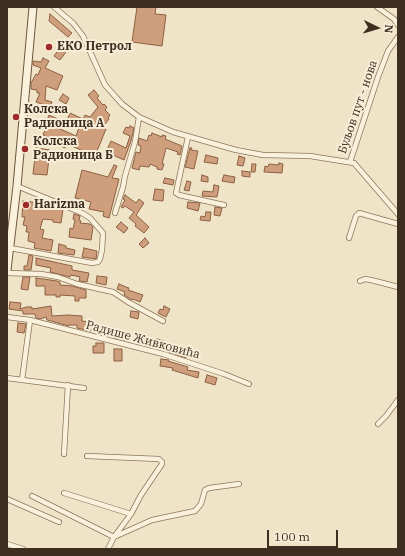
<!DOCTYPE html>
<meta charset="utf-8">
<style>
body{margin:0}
#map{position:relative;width:405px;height:556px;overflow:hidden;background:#f0e4c8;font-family:"IBM Plex Serif",serif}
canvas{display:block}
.frame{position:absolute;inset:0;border:8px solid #3d2e20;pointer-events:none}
.north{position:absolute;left:357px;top:8px;width:40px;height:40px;-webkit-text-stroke:3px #f7eed8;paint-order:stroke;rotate:95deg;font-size:11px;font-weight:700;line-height:16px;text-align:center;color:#3d2e20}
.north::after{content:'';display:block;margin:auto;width:14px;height:18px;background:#3d2e20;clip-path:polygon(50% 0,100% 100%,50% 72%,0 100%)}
.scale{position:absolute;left:267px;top:530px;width:71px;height:18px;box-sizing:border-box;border:2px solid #3d2e20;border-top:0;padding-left:5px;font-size:12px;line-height:14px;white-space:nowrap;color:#3d2e20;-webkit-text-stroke:3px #f7eed8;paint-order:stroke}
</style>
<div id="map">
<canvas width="405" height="556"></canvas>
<div class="frame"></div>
<div class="north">N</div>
<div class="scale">100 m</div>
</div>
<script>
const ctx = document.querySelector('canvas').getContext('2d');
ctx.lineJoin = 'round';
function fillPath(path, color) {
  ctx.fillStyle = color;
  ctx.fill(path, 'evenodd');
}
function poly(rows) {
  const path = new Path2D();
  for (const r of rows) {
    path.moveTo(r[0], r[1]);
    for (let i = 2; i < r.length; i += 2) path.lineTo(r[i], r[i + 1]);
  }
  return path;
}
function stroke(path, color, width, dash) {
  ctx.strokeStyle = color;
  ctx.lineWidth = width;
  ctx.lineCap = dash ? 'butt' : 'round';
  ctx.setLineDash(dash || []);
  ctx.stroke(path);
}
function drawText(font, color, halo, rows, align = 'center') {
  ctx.font = font + ' "IBM Plex Serif",serif';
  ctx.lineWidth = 4;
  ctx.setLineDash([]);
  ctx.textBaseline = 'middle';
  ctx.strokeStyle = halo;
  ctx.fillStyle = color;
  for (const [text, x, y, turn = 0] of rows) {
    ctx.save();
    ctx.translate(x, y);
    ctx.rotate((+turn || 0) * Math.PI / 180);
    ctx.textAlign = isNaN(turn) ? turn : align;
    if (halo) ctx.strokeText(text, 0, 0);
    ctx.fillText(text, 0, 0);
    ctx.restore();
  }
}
const building = poly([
 [137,7,156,7,155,14,166,15,162,46,132,42,137,7],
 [50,14,72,33,68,37,49,21,50,14],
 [63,44,69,48,60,60,54,56,63,44],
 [43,58,49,61,45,68,63,76,57,90,46,86,45,100,52,102,50,107,36,102,40,93,37,93,37,90,31,89,31,83,36,74,38,75,41,68,33,65,33,61,41,62,43,58],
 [94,90,99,96,97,98,103,105,104,104,107,107,105,110,110,115,108,118,109,119,102,128,106,129,95,156,67,144,65,148,50,141,51,139,43,135,48,123,46,123,49,115,62,121,58,128,76,136,80,125,67,120,70,113,83,119,85,115,90,117,98,107,88,95,94,90],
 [63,94,69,98,66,104,59,100,63,94],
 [130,126,134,128,131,141,124,160,106,152,111,141,126,148,130,136,123,133,126,127,129,128,130,126],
 [152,133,162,137,162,135,166,136,165,139,182,146,180,155,177,154,178,152,166,148,162,164,164,164,162,170,157,169,157,167,150,164,149,167,140,166,139,170,132,168,136,152,140,153,141,146,138,145,139,138,147,141,149,135,151,136,152,133],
 [36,148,50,150,47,175,33,174,36,148],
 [190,148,192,148,191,150,198,151,194,169,185,167,190,148],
 [206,155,218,158,217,164,204,162,206,155],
 [239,156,245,158,243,166,237,165,239,156],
 [279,163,283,164,282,173,264,172,265,166,268,167,269,164,279,165,279,163],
 [252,164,256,164,255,172,251,172,252,164],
 [114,165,117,166,112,178,119,179,109,218,103,216,104,212,89,209,91,202,75,198,82,170,108,177,114,165],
 [242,171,250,172,250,177,242,176,242,171],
 [202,175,208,177,208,182,201,181,202,175],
 [224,175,235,177,234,183,222,181,224,175],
 [165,178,174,180,173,185,163,183,165,178],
 [187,181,191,182,189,191,184,190,187,181],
 [214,185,219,186,217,197,202,196,203,191,213,192,214,185],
 [155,189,164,190,163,201,153,200,155,189],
 [125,195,136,203,139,199,144,203,136,215,149,227,144,233,135,226,136,224,129,218,134,212,125,206,123,208,121,207,125,200,123,199,125,195],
 [23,201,50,204,52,204,51,207,63,209,61,223,53,222,53,220,43,219,40,229,44,230,42,238,53,240,51,251,34,248,35,243,28,241,29,232,26,232,27,226,23,225,25,217,22,217,23,201],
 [188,202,200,203,198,211,187,208,188,202],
 [215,207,222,208,220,216,214,215,215,207],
 [206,212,211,212,210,221,200,220,201,216,205,217,206,212],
 [74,214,80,216,79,220,81,221,80,223,90,224,93,227,91,240,69,237,70,228,73,229,75,220,73,219,74,214],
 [121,222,128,228,124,233,116,227,121,222],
 [145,238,149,243,143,248,139,244,145,238],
 [59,244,66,246,66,248,75,250,74,255,58,253,59,244],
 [84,248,97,251,96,259,82,257,84,248],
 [29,255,33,256,31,270,24,270,24,266,27,266,29,255],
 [36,258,72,266,72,270,89,273,87,282,79,281,80,277,71,275,70,277,50,272,51,268,36,265,36,258],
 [97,276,107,277,106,285,96,283,97,276],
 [23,277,30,277,28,290,21,289,23,277],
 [36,278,57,281,60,282,60,285,72,286,86,290,86,298,79,298,79,301,75,301,75,296,60,295,60,297,56,297,56,295,45,295,45,286,36,286,36,278],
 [119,284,126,287,129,288,128,290,143,295,140,302,133,299,132,300,124,295,125,292,117,289,119,284],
 [10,302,21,303,20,309,26,307,32,307,32,309,51,306,52,316,68,315,82,316,82,321,90,322,91,331,77,328,77,325,69,325,69,326,47,320,46,317,40,319,36,318,35,314,23,314,23,311,9,309,10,302],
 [164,306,170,309,166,317,158,313,160,309,163,310,164,306],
 [131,311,139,312,138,319,130,317,131,311],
 [18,323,26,324,24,333,17,332,18,323],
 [101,327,105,327,105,333,99,332,99,328,101,327],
 [115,333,130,335,128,341,114,338,115,333],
 [137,335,146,337,144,344,136,342,137,335],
 [157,339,164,341,164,344,188,352,186,358,168,352,169,348,156,346,157,339],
 [96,343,104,343,104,353,93,353,93,346,96,346,96,343],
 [114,349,122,349,122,361,114,361,114,349],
 [161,359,169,360,168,361,188,367,187,370,199,372,198,378,172,370,173,368,160,366,161,359],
 [207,375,217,378,215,385,205,382,207,375]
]);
fillPath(building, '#cf9f7d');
stroke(building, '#8d5f41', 1);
const street = poly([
 [54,7,73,23,83,36,105,85,122,104,139,117,173,132,236,150,263,155,310,156,354,163,398,214],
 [377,7,394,19,398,25],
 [188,137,176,193,179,195,224,205],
 [350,162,378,77,388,51,398,37],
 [115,213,123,187,125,176,135,142,139,117],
 [349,238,356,216,359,213,398,224],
 [10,248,92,263,98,262,100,259,102,250,103,233,90,218,82,213,17,186],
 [7,273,41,274,58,277,77,284,113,292,128,302,163,321],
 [360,281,365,279,371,280,398,287],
 [7,317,30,320,163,354,224,374,249,384],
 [7,378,84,388],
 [22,380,30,320],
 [378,424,386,416,398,400],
 [64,454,68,385],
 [87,456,159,459,162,462,162,464,141,495,131,514,114,537,108,549],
 [64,493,131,514],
 [32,496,114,537,152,520,195,511,201,504,205,490,209,488,239,484],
 [7,499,59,522],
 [7,544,23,549]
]);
const secondary = poly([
 [7,270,17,186,33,7]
]);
stroke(street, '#8d765c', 6);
stroke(secondary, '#6f573f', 9);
stroke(street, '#faf1dc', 4.5);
stroke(secondary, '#faf1dc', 7);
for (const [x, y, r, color] of [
 [49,47,4,"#9e2a2b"],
 [16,117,4,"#9e2a2b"],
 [25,149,4,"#9e2a2b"],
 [26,205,4,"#9e2a2b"]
]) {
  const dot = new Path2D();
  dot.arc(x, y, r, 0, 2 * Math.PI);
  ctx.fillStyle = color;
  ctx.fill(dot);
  stroke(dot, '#f7eed8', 1.5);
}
drawText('bold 12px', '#3d2e20', '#f7eed8', [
 ["ЕКО Петрол",57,47],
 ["Колска",24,110],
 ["Радионица А",24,124],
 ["Колска",33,142],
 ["Радионица Б",33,156],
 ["Harizma",34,205]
], 'left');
drawText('12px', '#3d2e20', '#f7eed8', [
 ["Буљов пут - нова",358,107,-71],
 ["Радише Живковића",143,340,15]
]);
</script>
